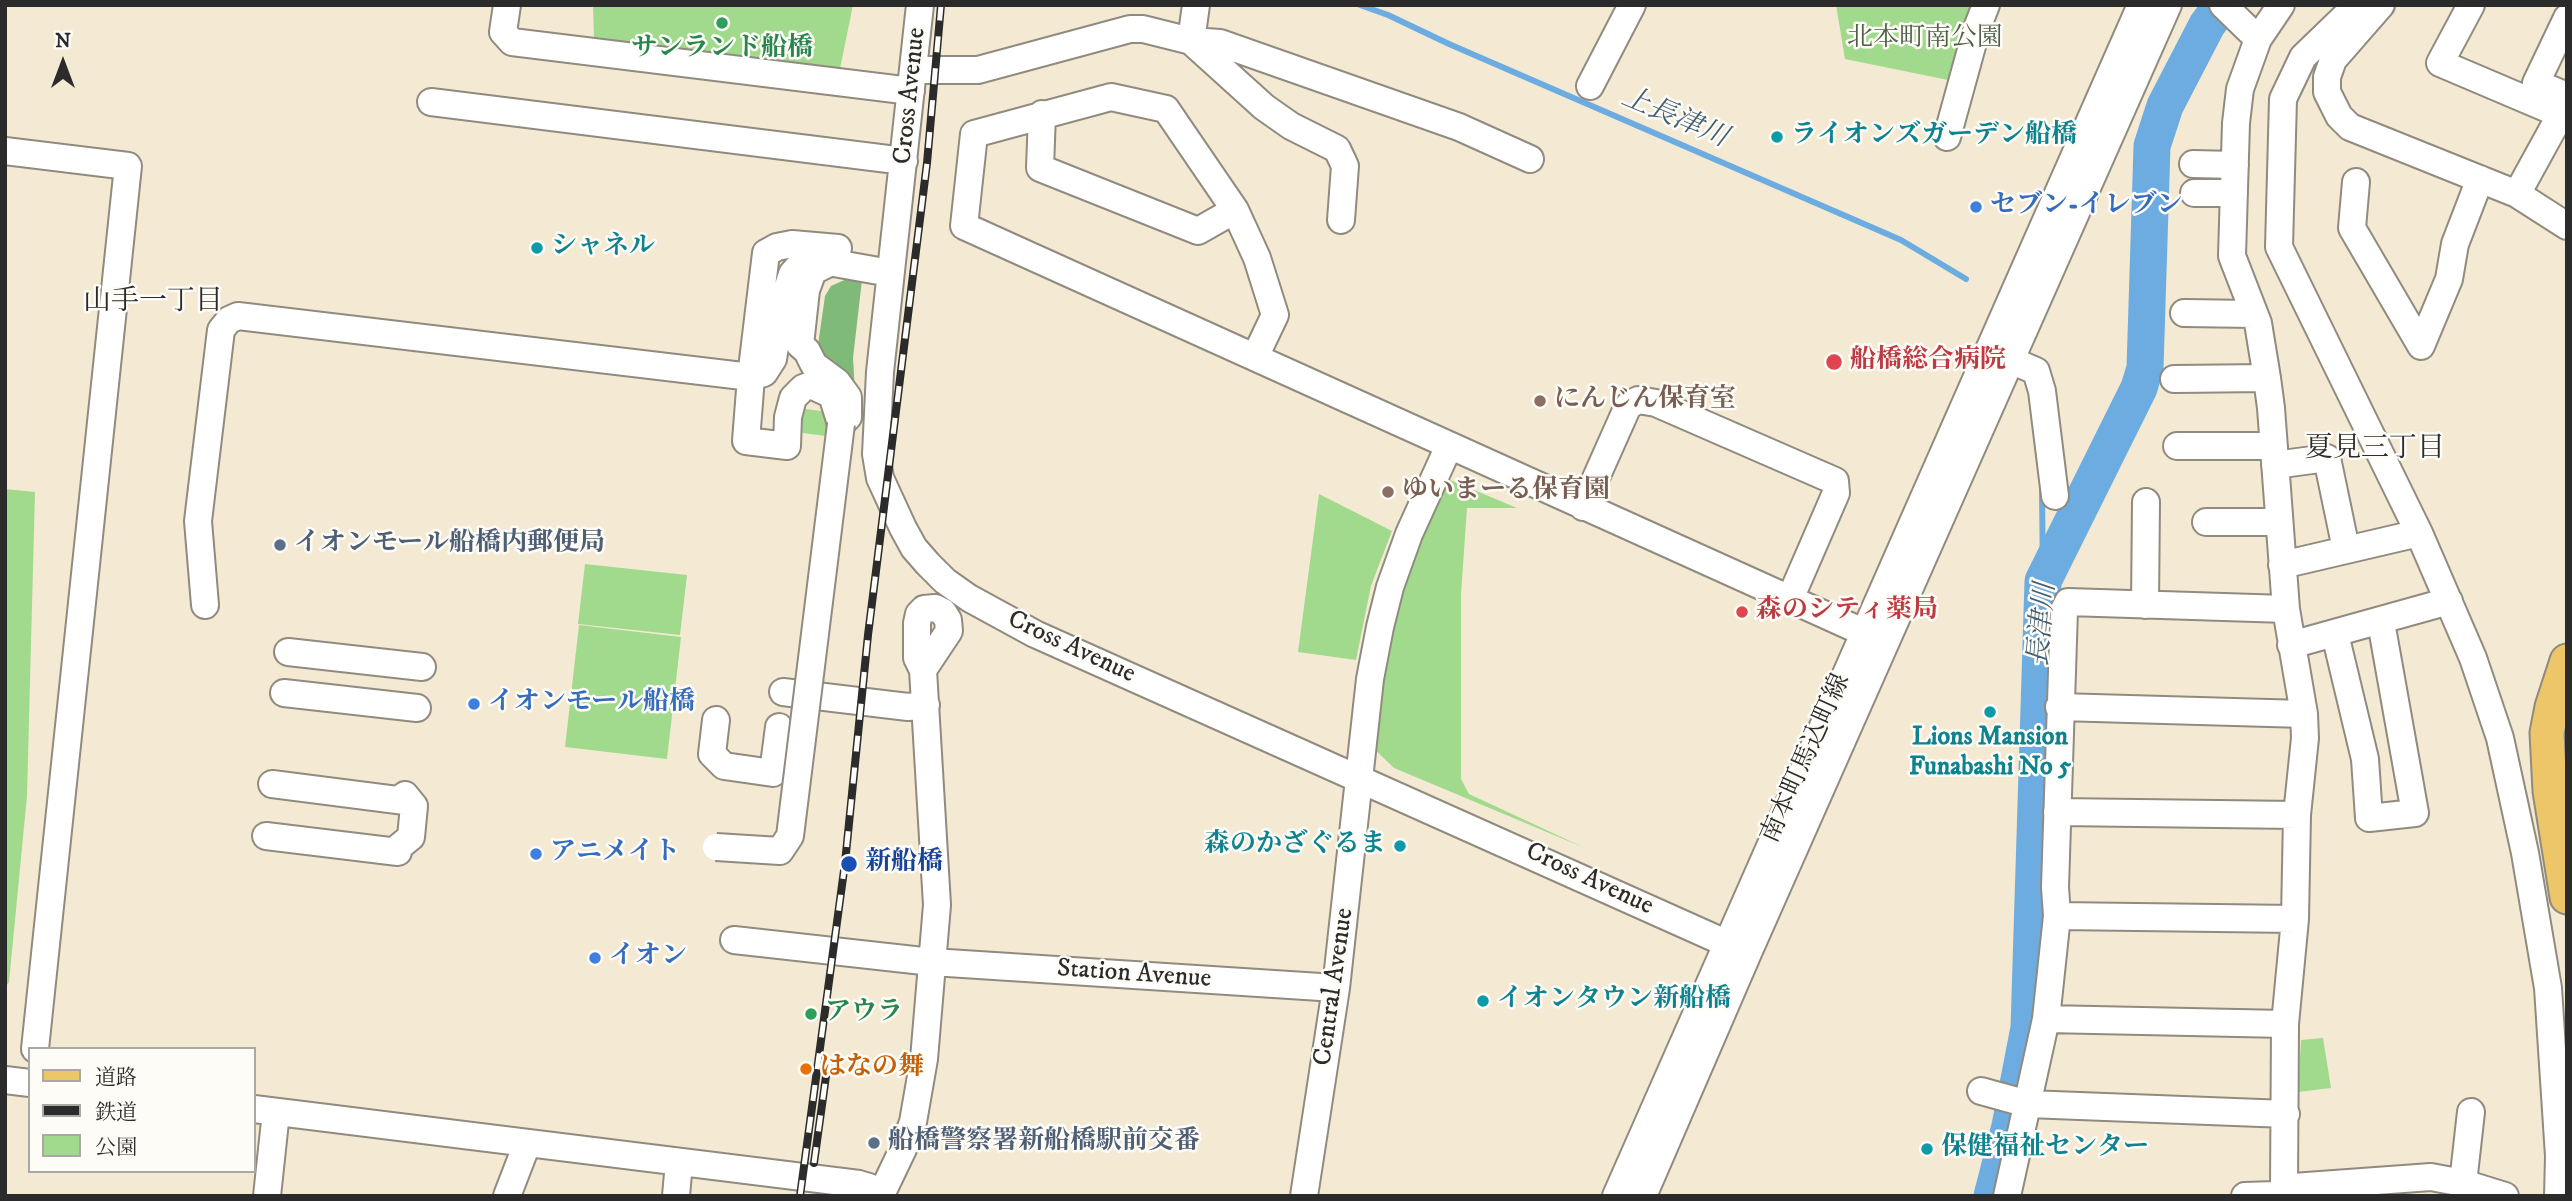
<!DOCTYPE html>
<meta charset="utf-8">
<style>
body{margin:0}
#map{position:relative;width:2572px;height:1201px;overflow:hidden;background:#f4ead3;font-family:"IM FELL DW Pica","Noto Serif JP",serif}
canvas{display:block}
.frame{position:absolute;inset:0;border:7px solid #2b2b2b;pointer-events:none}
.legend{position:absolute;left:28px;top:1047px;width:228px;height:126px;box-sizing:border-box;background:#fdfcf7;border:2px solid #a9a8a5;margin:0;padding:9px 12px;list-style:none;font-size:21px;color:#2b2b2b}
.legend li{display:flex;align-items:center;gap:14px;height:35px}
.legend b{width:35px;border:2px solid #a9a8a5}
.north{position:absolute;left:28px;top:28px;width:70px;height:70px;-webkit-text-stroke:5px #fdfcf7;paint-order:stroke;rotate:0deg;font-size:19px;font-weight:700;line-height:28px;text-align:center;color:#2b2b2b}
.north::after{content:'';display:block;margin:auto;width:24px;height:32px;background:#2b2b2b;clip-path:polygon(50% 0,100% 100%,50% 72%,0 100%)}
</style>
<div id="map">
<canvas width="2572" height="1201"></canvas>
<div class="frame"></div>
<ul class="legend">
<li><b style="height:9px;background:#ecc669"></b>道路</li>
<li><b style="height:9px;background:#2b2b2b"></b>鉄道</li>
<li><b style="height:19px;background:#a1da8d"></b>公園</li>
</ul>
<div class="north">N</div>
</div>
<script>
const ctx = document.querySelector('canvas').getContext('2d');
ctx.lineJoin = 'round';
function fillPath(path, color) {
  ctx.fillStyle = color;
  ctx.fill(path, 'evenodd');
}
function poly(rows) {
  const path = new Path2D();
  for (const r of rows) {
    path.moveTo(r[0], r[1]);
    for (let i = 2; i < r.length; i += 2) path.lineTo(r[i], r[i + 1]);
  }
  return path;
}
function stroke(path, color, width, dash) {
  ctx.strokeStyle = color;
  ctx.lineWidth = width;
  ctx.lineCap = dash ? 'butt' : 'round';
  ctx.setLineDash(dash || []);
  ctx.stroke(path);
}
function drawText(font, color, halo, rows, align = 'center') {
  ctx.font = font + ' "IM FELL DW Pica","Noto Serif JP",serif';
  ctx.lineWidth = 5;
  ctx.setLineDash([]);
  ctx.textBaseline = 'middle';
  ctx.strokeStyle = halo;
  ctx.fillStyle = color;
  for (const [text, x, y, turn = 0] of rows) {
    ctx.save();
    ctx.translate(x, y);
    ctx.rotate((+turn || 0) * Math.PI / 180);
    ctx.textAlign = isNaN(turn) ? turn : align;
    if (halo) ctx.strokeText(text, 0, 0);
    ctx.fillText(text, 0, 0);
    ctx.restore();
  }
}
fillPath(poly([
 [593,5,853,5,840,69,594,40],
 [1836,5,1980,5,1953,81,1845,59],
 [798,408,829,412,826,436,795,432],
 [1443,477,1517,508,1467,508,1461,594,1461,779,1469,794,1585,848,1394,768,1371,746,1397,596],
 [5,489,35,492,27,796,9,982,5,988],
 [1319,494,1392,531,1371,586,1356,660,1298,652],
 [585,564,687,575,680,635,578,624],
 [579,625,681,637,667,759,565,747],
 [2323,1038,2331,1088,2298,1092,2301,1040]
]), '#a1da8d');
fillPath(poly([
 [849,278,862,280,853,358,855,391,821,359,818,345,825,296,831,286]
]), '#80ba78');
stroke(poly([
 [1360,5,1388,15,1449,44,1901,240,1966,279],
 [2042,491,2043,581]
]), '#6dace0', 6);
stroke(poly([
 [1992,1196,2010,1126,2029,1028,2043,581,2139,388,2145,368,2152,146,2165,106,2207,25,2222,5]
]), '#6dace0', 37);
const minor = poly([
 [507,5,503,32,512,42,911,91],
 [920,5,880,372,876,454,880,478,903,528,914,548,928,564,945,581,969,598,1035,634,1748,953],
 [2223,5,2258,39],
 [2281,5,2258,39,2240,89,2236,123,2232,256,2258,323,2267,378,2271,408,2286,609,2304,714,2305,738,2297,815,2295,919,2285,1024,2284,1189],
 [2357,5,2303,57,2283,99,2279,247,2419,533,2473,658,2500,738,2525,853,2548,988,2559,1156,2558,1196],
 [2381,5,2333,60,2327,77,2327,92,2339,116,2350,127,2517,194,2567,226],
 [2471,5,2440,63,2560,114],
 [2567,18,2536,83,2567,96],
 [1191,41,1264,107,1291,126,1337,149,1345,166,1341,220],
 [1191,41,1196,5],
 [913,70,978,70,1130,29,1143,29,1191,41,1220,43,1459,127,1530,159],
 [1590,86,1632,5],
 [431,102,904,161],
 [1042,114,1040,168,1198,231,1235,210],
 [1947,137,1977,28,1986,5],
 [5,151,128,166,35,1049],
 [2193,164,2235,165],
 [2356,182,2352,228,2421,346,2449,279,2455,244,2480,179],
 [2194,193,2234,193],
 [2517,194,2567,103],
 [831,262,813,271,806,290,800,345,807,351,814,365,837,382,848,397,848,417,841,424,832,395,811,385,803,388,793,398,788,417,787,446,746,441,751,377,766,253,777,247,792,244,838,248],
 [2184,313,2254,314],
 [1996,354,2036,371,2042,391,2055,496],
 [1255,357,1275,315,1257,258,1235,210,1166,109,1111,97,974,134,964,226,1863,632],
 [2174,379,2267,378],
 [2177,446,2274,446],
 [2275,465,2327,458,2346,549],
 [1583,507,1628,406,1638,400,1656,403,1835,481,1836,493,1790,599],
 [2206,522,2279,522],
 [2282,565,2419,533],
 [205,605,198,521,221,330,229,320,238,316,751,377,764,373,773,359,782,305,792,274,801,264,817,260,890,273],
 [2145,605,2146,502],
 [2335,634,2365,759,2369,818,2415,813,2381,622],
 [2291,645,2449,601],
 [288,652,422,667],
 [783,692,908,707,926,705],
 [284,693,417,708],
 [2059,707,2304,714],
 [716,720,712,754,724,766,773,773,779,727],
 [272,784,405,801],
 [2057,812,2297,815],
 [266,836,398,852],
 [400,846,411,837,414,806,405,795],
 [2057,916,2295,919],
 [734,940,932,962,1336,988],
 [2046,1019,2285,1024],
 [5,1080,30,1083],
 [1981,1091,2028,1104,2286,1114],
 [254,1109,859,1184,869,1187,882,1196],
 [2463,1183,2471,1112],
 [881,1195,903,1149,913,1122,924,1059,937,905,923,670,917,658,917,623,919,614,924,609,935,608,943,612,948,620,949,631,923,670],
 [267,1196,276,1112],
 [507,1196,527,1144],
 [676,1196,679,1162],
 [1304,1196,1336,988,1370,679,1380,627,1390,587,1409,534,1449,446],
 [1616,1196,2141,5],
 [1643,1196,1748,953,2168,5],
 [2007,1196,2046,1019,2057,916,2055,887,2064,610,2068,602,2286,609],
 [2245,1196,2275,1195],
 [2275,1196,2284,1189,2293,1187,2431,1177,2463,1183,2505,1196]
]);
const major = poly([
 [2567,661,2552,707,2547,733,2550,791,2567,897]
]);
stroke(minor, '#908a7f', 30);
stroke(major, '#908a7f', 37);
stroke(minor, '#fff', 26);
stroke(major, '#ecc669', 33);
const rail = poly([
 [814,1163,826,1076],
 [800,1196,845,863,868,635,927,163,941,5]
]);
stroke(rail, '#2b2b2b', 8);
stroke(rail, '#fdfcf7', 5, [16]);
const minorBridge = poly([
 [716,847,780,851,790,836,841,424]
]);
stroke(minorBridge, '#908a7f', 30, []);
stroke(minorBridge, '#fff', 26);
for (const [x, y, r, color] of [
 [722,23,7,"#2e9e5b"],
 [1777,137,7,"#0f9aa8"],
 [1976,207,7,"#3f7fe0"],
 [537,248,7,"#0f9aa8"],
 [1834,362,9,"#e0444e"],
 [1540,401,7,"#8d6e63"],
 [1388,492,7,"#8d6e63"],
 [280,545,7,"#5c6f8a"],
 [1742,612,7,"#e0444e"],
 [474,704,7,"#3f7fe0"],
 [1990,712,7,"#0f9aa8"],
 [1400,846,7,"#0f9aa8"],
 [536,854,7,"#3f7fe0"],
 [849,864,9,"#1a4fb4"],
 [595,958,7,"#3f7fe0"],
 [1483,1001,7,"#0f9aa8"],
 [811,1014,7,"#2e9e5b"],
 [806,1069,7,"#e8710a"],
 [874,1143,7,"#5c6f8a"],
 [1927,1149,7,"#0f9aa8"]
]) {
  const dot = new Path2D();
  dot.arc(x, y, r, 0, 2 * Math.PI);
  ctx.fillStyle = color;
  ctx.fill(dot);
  stroke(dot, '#fdfcf7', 2.5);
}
drawText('26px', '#4e6048', '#fdfcf7', [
 ["北本町南公園",1925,40]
]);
drawText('bold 26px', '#27864d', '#fdfcf7', [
 ["サンランド船橋",722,50],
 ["アウラ",825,1014,"left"]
]);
drawText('26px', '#2b2b2b', '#fdfcf7', [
 ["Cross Avenue",911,96,-84],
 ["Cross Avenue",1071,648,25],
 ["南本町馬込町線",1807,759,-66],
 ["Cross Avenue",1589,880,25],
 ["Station Avenue",1134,975,4],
 ["Central Avenue",1335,987,-82]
]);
drawText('bold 26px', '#0d838f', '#fdfcf7', [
 ["ライオンズガーデン船橋",1791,137],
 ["シャネル",551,248],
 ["Lions Mansion",1990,739,"center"],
 ["Funabashi No 5",1990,769,"center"],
 ["森のかざぐるま",1386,846,"right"],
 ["イオンタウン新船橋",1497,1001],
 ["保健福祉センター",1941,1149]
], 'left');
drawText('bold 26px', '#366cbe', '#fdfcf7', [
 ["セブン-イレブン",1990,207],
 ["イオンモール船橋",488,704],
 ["アニメイト",550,854],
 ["イオン",609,958]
], 'left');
drawText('bold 26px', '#be3a42', '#fdfcf7', [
 ["船橋総合病院",1850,362],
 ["森のシティ薬局",1756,612]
], 'left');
drawText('bold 26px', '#785e54', '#fdfcf7', [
 ["にんじん保育室",1554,401],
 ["ゆいまーる保育園",1402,492]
], 'left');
drawText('bold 26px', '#4e5e75', '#fdfcf7', [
 ["イオンモール船橋内郵便局",294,545],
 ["船橋警察署新船橋駅前交番",888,1143]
], 'left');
drawText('bold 26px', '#164399', '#fdfcf7', [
 ["新船橋",865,864]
], 'left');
drawText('bold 26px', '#c56008', '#fdfcf7', [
 ["はなの舞",820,1069]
], 'left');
drawText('italic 28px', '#455f73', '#fdfcf7', [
 ["上長津川",1674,119,23],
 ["長津川",2044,625,-85]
]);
drawText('28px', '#2b2b2b', '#fdfcf7', [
 ["山手一丁目",153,303],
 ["夏見三丁目",2375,450]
]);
</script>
